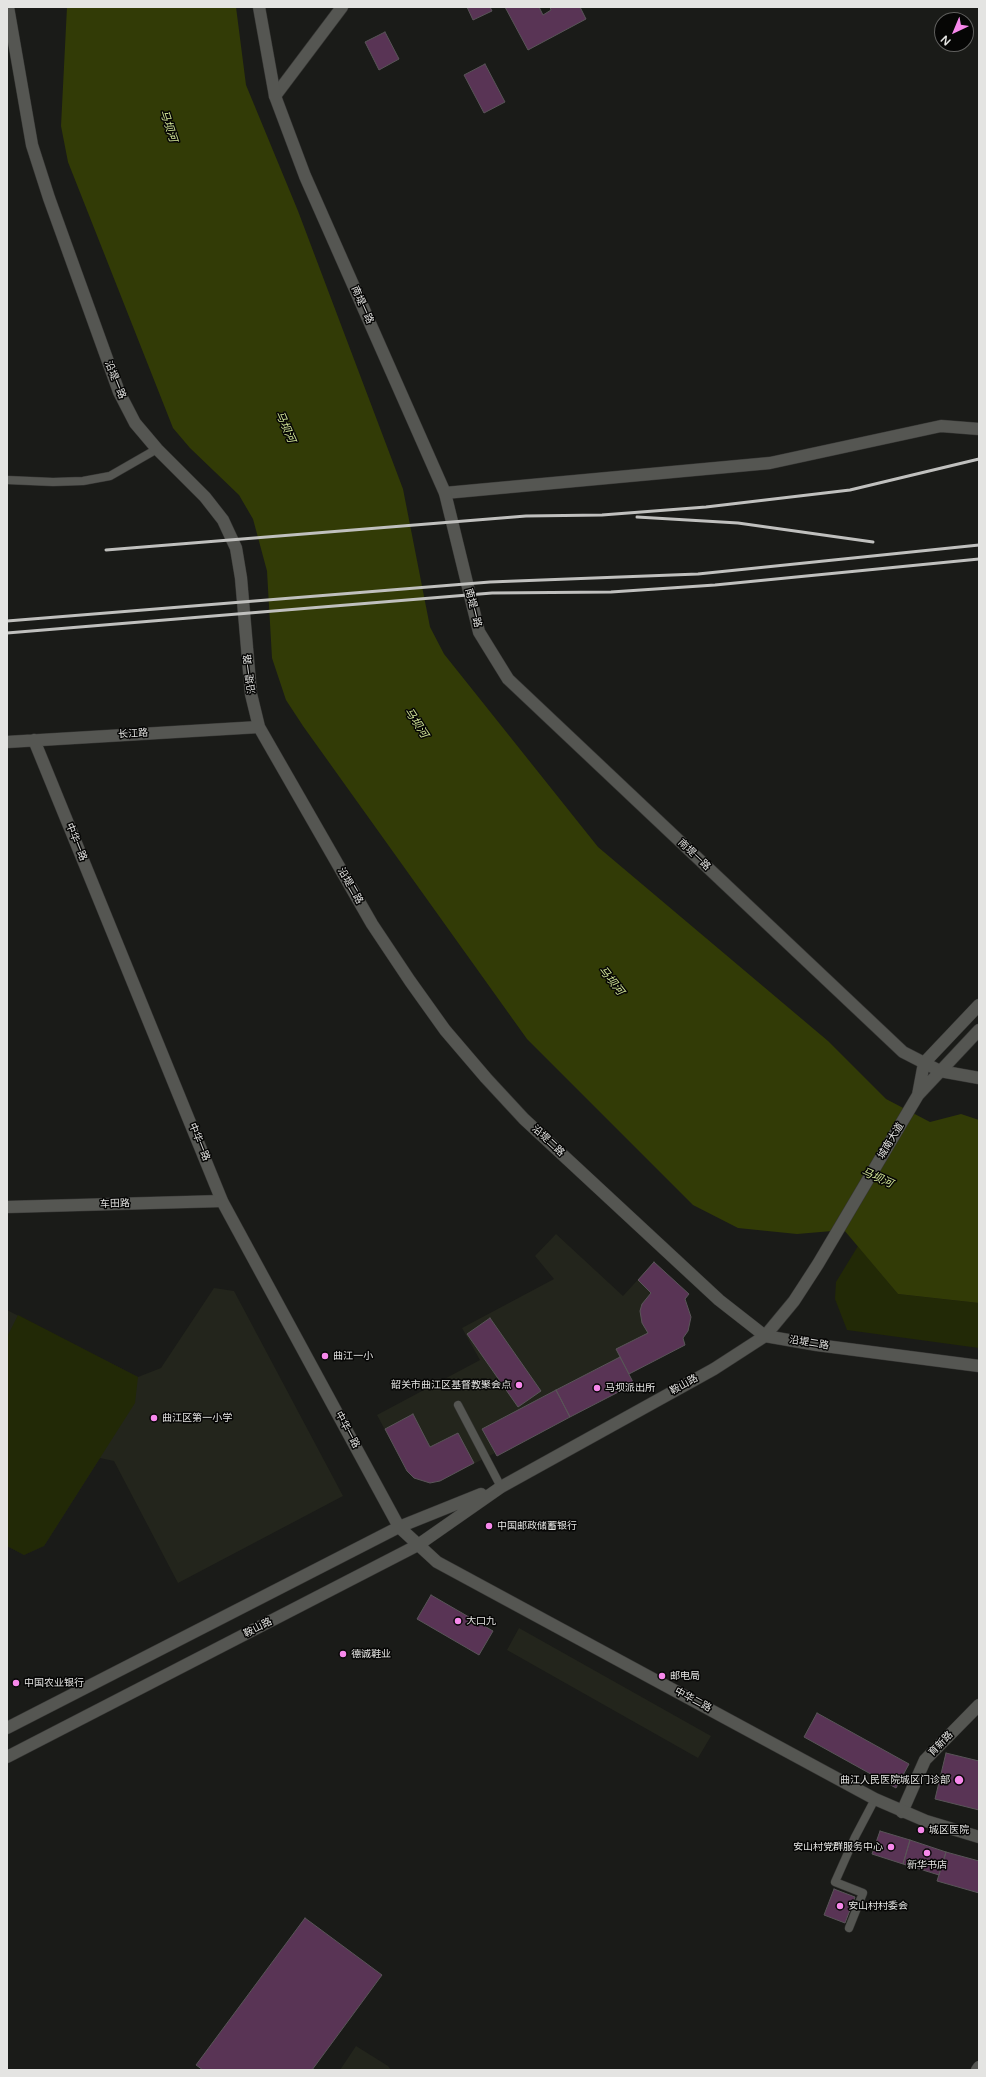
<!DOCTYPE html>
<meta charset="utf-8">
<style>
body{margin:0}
#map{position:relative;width:986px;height:2077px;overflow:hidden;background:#1a1b18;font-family:"Varela Round",sans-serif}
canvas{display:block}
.frame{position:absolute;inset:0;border:8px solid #e4e4e2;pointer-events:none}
.north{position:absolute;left:934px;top:12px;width:40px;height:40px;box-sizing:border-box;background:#060605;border:1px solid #5f5f5d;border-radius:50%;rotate:224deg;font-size:11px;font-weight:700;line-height:16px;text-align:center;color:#e4e4e2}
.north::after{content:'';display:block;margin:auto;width:14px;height:18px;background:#f788eb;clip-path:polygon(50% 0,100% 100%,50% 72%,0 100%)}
</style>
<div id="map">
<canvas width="986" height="2077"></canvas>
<div class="frame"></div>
<div class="north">N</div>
</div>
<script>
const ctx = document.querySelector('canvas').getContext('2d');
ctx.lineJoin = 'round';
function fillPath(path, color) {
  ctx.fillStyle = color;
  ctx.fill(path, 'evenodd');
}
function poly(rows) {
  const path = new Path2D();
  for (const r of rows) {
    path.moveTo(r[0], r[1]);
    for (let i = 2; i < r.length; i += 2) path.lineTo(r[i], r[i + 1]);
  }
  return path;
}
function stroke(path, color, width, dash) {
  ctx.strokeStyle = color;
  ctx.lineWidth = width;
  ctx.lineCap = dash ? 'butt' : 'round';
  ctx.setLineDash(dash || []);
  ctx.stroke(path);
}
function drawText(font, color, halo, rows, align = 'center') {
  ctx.font = font + ' "Varela Round","Noto Sans SC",sans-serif';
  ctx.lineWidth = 3;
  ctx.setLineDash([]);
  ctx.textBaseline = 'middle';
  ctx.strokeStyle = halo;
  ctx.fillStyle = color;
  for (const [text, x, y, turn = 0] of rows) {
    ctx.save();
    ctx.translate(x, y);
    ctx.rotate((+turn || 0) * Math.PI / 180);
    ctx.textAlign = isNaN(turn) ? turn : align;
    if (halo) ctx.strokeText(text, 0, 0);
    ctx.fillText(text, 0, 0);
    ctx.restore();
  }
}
fillPath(poly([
 [556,1234,623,1296,654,1262,689,1294,685,1299,691,1317,688,1331,683,1338,685,1345,629,1374,620,1357,483,1429,495,1453,440,1481,430,1483,414,1478,407,1471,377,1415,480,1360,462,1328,554,1279,535,1256],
 [214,1288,234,1291,343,1496,178,1583,114,1461,100,1458,44,1546,24,1555,7,1546,7,1310,138,1377,161,1368],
 [519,1628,711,1736,698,1758,507,1650],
 [356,2046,388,2066,391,2070,340,2070]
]), '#23251c');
fillPath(poly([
 [858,1246,898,1294,979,1303,979,1348,847,1330,835,1299,836,1282],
 [18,1315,138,1377,135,1403,44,1546,24,1555,7,1546,7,1337]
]), '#222906');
fillPath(poly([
 [67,7,236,7,246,85,298,211,403,489,430,627,444,654,598,847,828,1041,886,1099,930,1122,961,1114,979,1120,979,1303,898,1294,844,1230,797,1234,738,1228,693,1205,527,1039,303,726,286,700,272,658,267,571,253,519,239,495,190,448,173,428,68,162,61,126]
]), '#323b06');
const building = poly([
 [467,7,490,7,492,11,473,20,467,7],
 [505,7,539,7,543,15,551,10,550,7,580,7,586,19,528,50,505,7],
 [385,32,399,59,379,70,365,42,385,32],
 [485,64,505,102,484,113,464,75,485,64],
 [654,1262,689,1294,685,1299,691,1317,688,1331,683,1338,685,1345,629,1374,616,1349,648,1333,642,1323,640,1311,642,1304,651,1293,638,1280,654,1262],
 [490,1318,541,1391,518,1407,467,1334,490,1318],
 [620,1357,634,1384,570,1417,556,1390,620,1357],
 [556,1390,570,1417,497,1456,482,1429,556,1390],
 [413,1414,430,1447,458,1433,474,1463,440,1481,430,1483,414,1478,407,1471,385,1429,413,1414],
 [431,1595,493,1631,479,1655,417,1619,431,1595],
 [817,1713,909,1764,896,1788,804,1737,817,1713],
 [946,1753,979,1761,979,1810,935,1799,946,1753],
 [880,1831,910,1840,903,1864,872,1854,880,1831],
 [910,1840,946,1852,939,1875,903,1864,910,1840],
 [946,1852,979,1861,979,1893,937,1881,946,1852],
 [834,1889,855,1897,845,1923,824,1915,834,1889],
 [305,1918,382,1975,312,2070,203,2070,196,2065,305,1918]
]);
fillPath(building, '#593455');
stroke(building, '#595558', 1);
const lane = poly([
 [7,480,53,482,83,481,110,476,157,449],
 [458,1405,501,1487],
 [849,1928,863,1893,835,1882,855,1837,875,1799]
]);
const street = poly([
 [275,96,342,7],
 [445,493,770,463,941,426,979,429],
 [7,1207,222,1201],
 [902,1812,925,1760,979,1705],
 [977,2070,979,2067]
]);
const secondary = poly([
 [8,7,32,145,49,198,119,392,135,423,157,449,205,497,223,520,236,548,241,578,251,694,259,727,372,924,410,981,445,1030,486,1078,524,1119,719,1300,765,1336,817,1345,979,1366],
 [259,7,275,96,305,176,445,493,479,632,508,679,903,1052,940,1071,979,1078],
 [34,740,222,1201,399,1527,437,1562,875,1799,926,1821,979,1837],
 [7,742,259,727],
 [918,1095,924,1063,979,1005],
 [7,1728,399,1527,481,1494],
 [7,1757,418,1545,501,1487,714,1369,765,1336,794,1301,818,1264,918,1095,979,1030]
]);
stroke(lane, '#373735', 9);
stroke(street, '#373735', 13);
stroke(secondary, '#373735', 13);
stroke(lane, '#555652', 8);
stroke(street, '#555652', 12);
stroke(secondary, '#555652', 12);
stroke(poly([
 [637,517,738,523,873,542],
 [106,550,526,516,602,515,706,507,850,490,979,459],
 [7,621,490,582,698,574,979,545],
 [7,633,492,593,611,592,715,585,979,559]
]), '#c0c0be', 3);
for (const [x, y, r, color] of [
 [325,1356,4,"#f788eb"],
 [519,1385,4,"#f788eb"],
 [597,1388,4,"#f788eb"],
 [154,1418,4,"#f788eb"],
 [489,1526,4,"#f788eb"],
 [458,1621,4,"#f788eb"],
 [343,1654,4,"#f788eb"],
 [662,1676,4,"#f788eb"],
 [16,1683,4,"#f788eb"],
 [959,1780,5,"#f788eb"],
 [921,1830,4,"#f788eb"],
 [891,1847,4,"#f788eb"],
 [927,1853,4,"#f788eb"],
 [840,1906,4,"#f788eb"]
]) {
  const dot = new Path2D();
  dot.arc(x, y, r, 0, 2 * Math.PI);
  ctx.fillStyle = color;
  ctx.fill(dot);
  stroke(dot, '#060605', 1.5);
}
drawText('10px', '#e4e4e2', '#060605', [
 ["南堤一路",362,305,66],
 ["沿堤一路",115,380,68],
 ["南堤一路",473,608,76],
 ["沿堤一路",250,674,-97],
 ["长江路",133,734,-3],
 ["中华一路",76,842,68],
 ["南堤一路",694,855,43],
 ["沿堤二路",350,886,60],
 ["沿堤二路",548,1141,43],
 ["城南大道",891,1141,-59],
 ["中华一路",199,1142,68],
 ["车田路",115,1204,-2],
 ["沿堤二路",809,1343,9],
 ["鞍山路",684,1385,-29],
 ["中华一路",347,1430,62],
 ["鞍山路",258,1628,-27],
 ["中华二路",693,1700,28],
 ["育新路",941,1744,-46]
]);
drawText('10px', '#e4e4e2', '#060605', [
 ["曲江一小",333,1356],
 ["韶关市曲江区基督教聚会点",511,1385,"right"],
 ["马坝派出所",605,1388],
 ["曲江区第一小学",162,1418],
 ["中国邮政储蓄银行",497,1526],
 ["大口九",466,1621],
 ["德诚鞋业",351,1654],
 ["邮电局",670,1676],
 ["中国农业银行",24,1683],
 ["曲江人民医院城区门诊部",950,1780,"right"],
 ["城区医院",929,1830],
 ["安山村党群服务中心",883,1847,"right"],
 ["新华书店",927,1865,"center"],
 ["安山村村委会",848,1906]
], 'left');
drawText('italic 11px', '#d5e899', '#060605', [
 ["马坝河",168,126,72],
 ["马坝河",285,427,66],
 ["马坝河",416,723,57],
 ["马坝河",611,981,52],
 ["马坝河",877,1178,24]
]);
</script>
